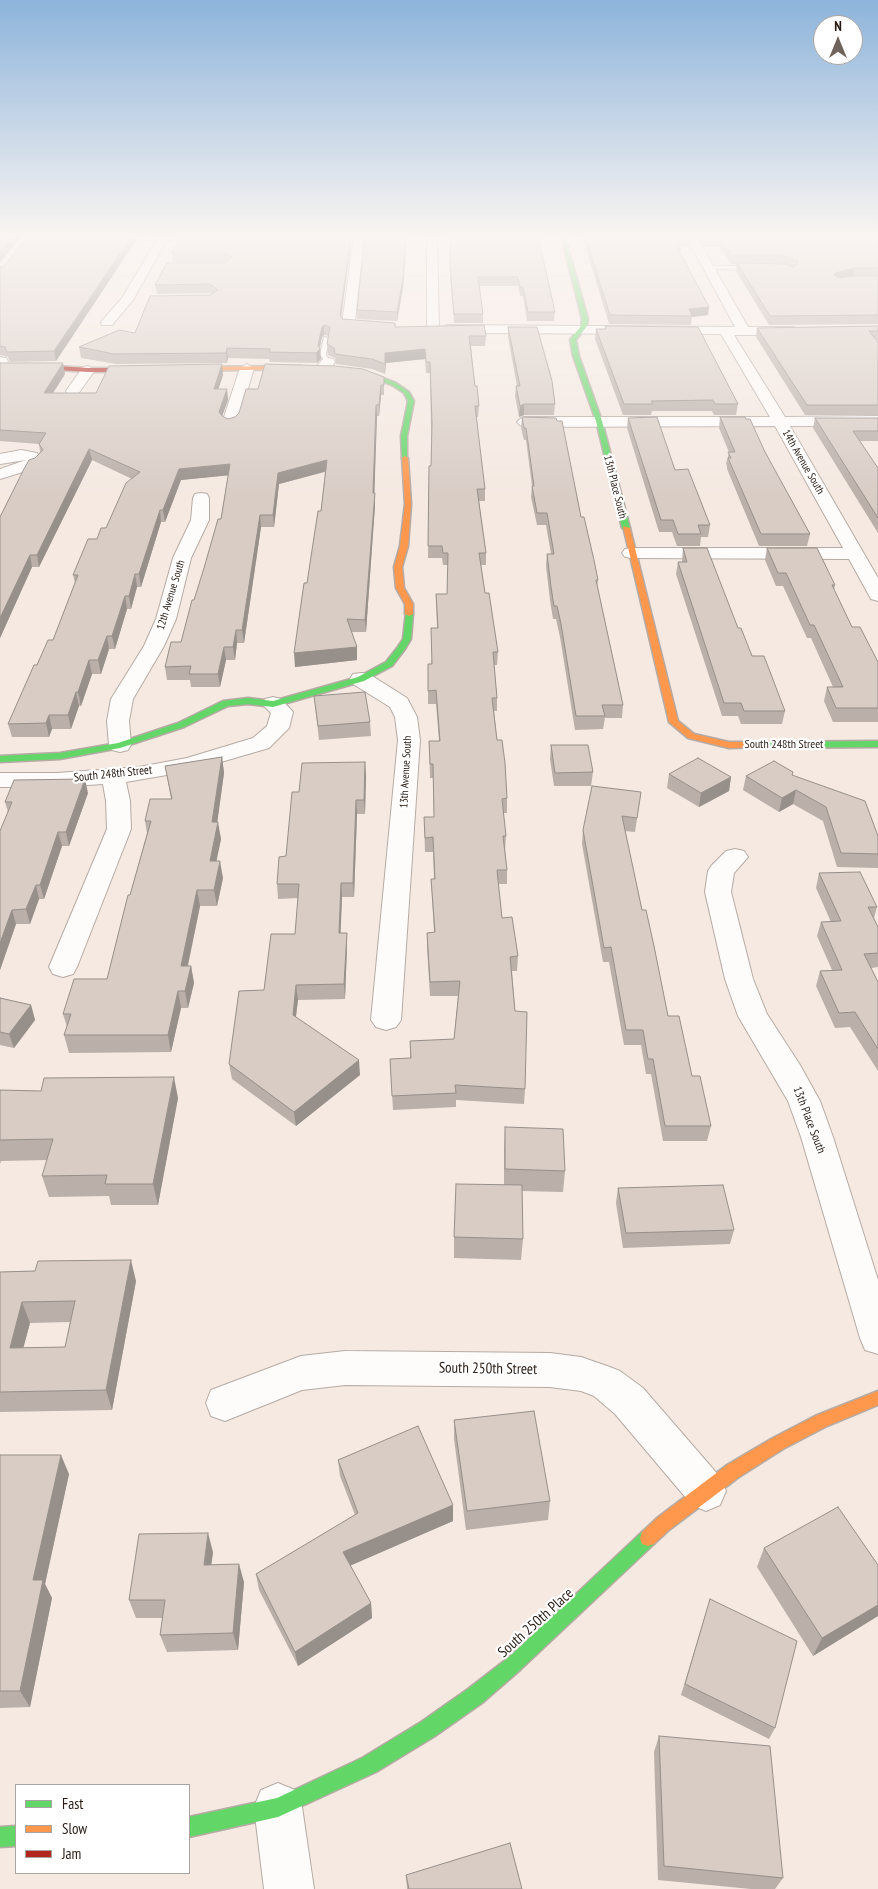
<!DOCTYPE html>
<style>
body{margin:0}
#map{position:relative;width:878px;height:1889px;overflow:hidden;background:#f5e9e2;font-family:"PT Sans Narrow",sans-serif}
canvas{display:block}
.legend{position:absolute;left:15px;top:1784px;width:175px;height:90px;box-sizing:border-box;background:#fff;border:1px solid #a9a4a1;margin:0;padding:6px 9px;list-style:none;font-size:15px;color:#271b13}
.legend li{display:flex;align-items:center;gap:10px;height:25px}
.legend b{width:25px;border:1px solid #a9a4a1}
.north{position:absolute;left:813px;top:15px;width:50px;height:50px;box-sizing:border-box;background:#fff;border:1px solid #a9a4a1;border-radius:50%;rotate:0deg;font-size:14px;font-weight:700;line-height:20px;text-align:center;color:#271b13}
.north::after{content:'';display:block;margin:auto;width:18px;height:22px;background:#6f635b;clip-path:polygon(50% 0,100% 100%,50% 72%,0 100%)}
</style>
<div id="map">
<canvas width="878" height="1889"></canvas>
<ul class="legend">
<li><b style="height:6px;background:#63d668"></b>Fast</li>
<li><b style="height:6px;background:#ff974d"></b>Slow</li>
<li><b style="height:6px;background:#b3261e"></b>Jam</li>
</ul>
<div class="north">N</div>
</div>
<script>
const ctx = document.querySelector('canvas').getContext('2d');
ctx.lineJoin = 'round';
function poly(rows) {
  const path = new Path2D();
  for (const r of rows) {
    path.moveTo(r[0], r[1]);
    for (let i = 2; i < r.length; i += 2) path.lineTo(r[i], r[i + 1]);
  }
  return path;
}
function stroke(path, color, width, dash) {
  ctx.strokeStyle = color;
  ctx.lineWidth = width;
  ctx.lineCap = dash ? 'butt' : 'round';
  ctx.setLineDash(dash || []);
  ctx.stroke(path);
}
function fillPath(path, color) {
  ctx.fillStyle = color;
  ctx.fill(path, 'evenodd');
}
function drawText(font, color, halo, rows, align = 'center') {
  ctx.font = font + ' "PT Sans Narrow",sans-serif';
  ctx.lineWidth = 4.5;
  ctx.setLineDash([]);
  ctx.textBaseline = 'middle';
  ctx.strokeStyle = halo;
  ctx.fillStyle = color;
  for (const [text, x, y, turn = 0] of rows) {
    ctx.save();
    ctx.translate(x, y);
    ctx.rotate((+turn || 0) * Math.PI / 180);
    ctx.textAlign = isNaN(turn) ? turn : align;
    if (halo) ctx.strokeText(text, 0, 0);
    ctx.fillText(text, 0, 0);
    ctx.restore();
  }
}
const lane = poly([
 [709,266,753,266,756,268,753,270,707,269,709,266],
 [324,337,329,338,326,355,331,362,328,364,320,355,324,337]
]);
const street = poly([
 [159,236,169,236,133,300,112,325,102,325,101,322,122,298,159,236],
 [354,236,364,236,355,321,384,324,385,327,384,330,348,328,342,324,354,236],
 [427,236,437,236,439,329,433,333,427,329,427,236],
 [686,236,696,236,748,327,794,327,801,331,794,335,734,335,785,417,878,416,878,426,790,426,878,578,878,601,871,599,849,559,631,558,625,557,622,553,625,549,631,548,843,548,775,426,525,427,520,425,517,422,520,419,525,417,770,417,721,334,447,333,441,329,447,325,735,327,686,236],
 [0,357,6,358,8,361,5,367,0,368,0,357],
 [328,358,333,359,335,362,333,365,327,372,317,372,315,369,317,366,323,359,328,358],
 [247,364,254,368,238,423,235,426,230,428,225,426,222,423,240,368,247,364],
 [88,366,95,370,78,394,68,394,66,391,68,388,83,367,88,366],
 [21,450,37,453,43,461,36,468,0,479,0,469,26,460,0,464,0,454,21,450],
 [201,493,207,494,209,498,209,520,191,558,176,619,164,646,133,699,129,721,131,745,128,750,120,752,112,750,109,745,107,721,111,699,144,646,156,619,173,558,191,520,193,498,195,494,201,493],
 [361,673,369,674,407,698,417,717,420,740,401,1020,396,1027,386,1030,376,1027,371,1020,398,740,395,717,390,707,353,684,350,679,353,674,361,673],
 [273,697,281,699,293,712,289,728,269,748,190,771,126,782,130,801,131,829,77,967,73,974,63,977,53,974,49,967,107,829,106,801,103,784,57,787,0,787,0,773,57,773,139,767,187,758,253,738,267,726,271,713,262,704,265,699,273,697],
 [735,849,744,851,748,857,734,873,731,892,753,979,767,1014,800,1065,820,1101,833,1137,878,1280,878,1354,865,1350,860,1338,801,1137,788,1101,738,1016,725,979,705,892,708,871,712,865,726,851,735,849],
 [345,1351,550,1353,581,1357,607,1366,620,1371,643,1388,720,1477,726,1491,720,1505,706,1511,692,1505,615,1414,594,1396,581,1391,550,1387,345,1385,302,1390,225,1421,211,1416,206,1403,211,1390,301,1356,345,1351],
 [278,1783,295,1790,302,1807,314,1889,264,1889,254,1807,261,1790,278,1783]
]);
const fast = poly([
 [561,236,565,236,588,319,587,326,576,340,579,356,602,421,630,528,626,530,622,528,596,421,573,356,570,340,581,326,582,319,561,236],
 [349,369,375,375,396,383,409,392,414,401,407,436,407,459,402,458,401,436,408,401,404,393,392,385,371,377,347,372,349,369],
 [406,612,413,614,411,639,405,649,392,666,364,681,273,707,248,704,228,706,184,727,120,748,60,759,0,762,0,756,60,753,118,743,178,723,223,701,248,698,273,701,358,677,386,662,397,648,403,639,406,612],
 [878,741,878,747,760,748,755,745,760,742,878,741],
 [648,1530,654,1532,656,1538,654,1544,520,1670,482,1703,435,1736,376,1772,278,1817,189,1837,189,1817,277,1798,362,1758,421,1722,468,1689,508,1658,642,1532,648,1530],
 [16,1826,16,1846,0,1847,0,1827,16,1826]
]);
const slow = poly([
 [301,366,303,369,184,371,181,369,184,367,301,366],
 [405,456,408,458,411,504,408,546,402,567,404,588,413,604,413,614,409,616,405,614,405,604,396,588,394,567,400,546,405,504,402,458,405,456],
 [623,526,630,528,678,721,694,734,729,742,760,742,763,743,763,747,729,748,688,738,669,722,623,526],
 [878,1391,878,1405,827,1426,783,1449,739,1477,669,1530,654,1544,648,1546,642,1544,640,1538,642,1532,657,1518,727,1465,771,1439,815,1416,878,1391]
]);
const jam = poly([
 [26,364,88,368,143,368,146,370,143,372,88,372,26,368,0,370,0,366,26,364]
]);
stroke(lane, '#b6aba4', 2);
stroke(street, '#b6aba4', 2);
stroke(fast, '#b6aba4', 3);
stroke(slow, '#b6aba4', 3);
stroke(jam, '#b6aba4', 3);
fillPath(lane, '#fefcfb');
fillPath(street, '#fefcfb');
fillPath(fast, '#63d668');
fillPath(slow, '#ff974d');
fillPath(jam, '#b3261e');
fillPath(poly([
 [139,236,56,361,10,362,8,357,0,355,0,267],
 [182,236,352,236,341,317,342,319,395,323,396,327,486,336,485,346,471,346,475,386,479,406,478,417,476,417,485,489,485,501,479,501,486,553,486,565,481,565,485,593,498,652,497,665,494,665,497,698,497,711,494,711,497,740,507,798,507,813,503,813,506,836,505,850,507,870,507,884,498,884,502,918,518,956,517,971,512,971,515,1011,525,1089,524,1104,456,1100,456,1107,393,1110,390,1059,410,1058,410,1041,454,1039,458,996,430,996,427,947,427,933,434,932,431,879,434,879,433,852,425,852,424,817,434,817,433,778,430,778,429,741,439,741,436,704,428,704,428,664,431,664,437,628,436,594,447,594,448,565,443,565,442,558,428,558,429,466,431,466,431,428,430,373,426,373,425,359,386,363,385,374,372,369,336,364,335,358,328,355,327,344,329,336,324,335,322,337,320,348,321,359,317,363,270,362,269,359,228,358,227,363,116,364,81,358,79,347,135,333,212,294,211,293,157,294,155,285,225,262,173,262,172,253],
 [450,236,538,236,555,312,554,321,527,321,523,296,520,296,518,286,479,286,483,314,483,323,454,323,450,274],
 [582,236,689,236,691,239,690,247,680,247,681,249,680,254,709,307,708,315,692,317,691,325,609,324],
 [697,236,878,236,878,324,769,325,736,271,737,264,731,264,720,247,704,247],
 [407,241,403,288,397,321,357,319,357,310],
 [605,326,738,404,736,415,714,415,712,411,652,411,651,415,623,415,595,339,596,329,605,329],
 [878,326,878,340,876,340,878,342,878,415,805,415,756,337,757,328],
 [508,327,555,404,554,415,524,415,519,417,515,396,516,386,517,386,508,337],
 [0,363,65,374,53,393,96,393,223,375,218,389,227,389,228,400,222,416,228,419,235,417,258,389,384,377,384,395,381,395,379,416,377,416,374,493,375,505,366,632,352,632,357,660,295,667,307,583,321,511,325,472,279,484,274,527,261,527,244,643,237,643,235,660,226,660,220,687,191,687,190,680,167,680,165,667,181,642,221,519,228,475,181,480,165,522,161,522,141,587,137,587,131,609,127,609,115,649,109,649,101,674,92,674,81,706,79,706,71,729,52,729,49,737,12,737,8,724,37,665,53,640,75,583,73,575,97,539,106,528,132,479,92,460,39,567,32,567,0,638,0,517,35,458,40,452,39,444,0,441,0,442],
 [522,417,581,517,598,580,597,586,623,705,622,718,605,718,603,729,575,730,560,637,556,619,553,619,550,600,546,566,547,554,551,554,546,525,537,525,531,497,532,486,526,440,524,440,521,428],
 [720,417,765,452,810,534,807,546,759,546,727,469,727,466,726,464,729,452,719,428],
 [628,418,675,470,710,525,708,537,701,537,700,546,677,546,672,532,659,532,627,428],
 [815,418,878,418,878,441,859,441,878,468,878,533,813,428],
 [683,548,738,628,752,656,785,711,782,724,741,724,738,716,722,716,676,574,678,562,682,562],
 [767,548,835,585,834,590,852,627,878,662,878,722,833,722,824,701,827,687,833,687,811,638,807,638,783,586,776,586,765,560],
 [314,696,370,722,371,736,319,740],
 [551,745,593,772,591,786,554,786,550,759],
 [222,757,224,773,217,822,221,839,216,861,223,878,217,906,200,906,188,966,191,966,194,983,188,1008,181,1008,171,1052,69,1053,64,1035,67,1027,63,1014,107,979,147,833,145,821,171,799,165,766],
 [365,762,366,776,365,814,357,814,354,897,342,897,340,933,347,933,347,947,345,999,298,1000,296,1017,360,1075,296,1126,232,1079,229,1064,295,934,298,898,278,899,277,884,286,856,299,792],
 [669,774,731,777,729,791,699,807,667,788],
 [792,775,878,836,878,868,837,867,823,821,793,804,779,812,743,790,746,776],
 [641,792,635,832,625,831,642,910,668,1016,711,1126,707,1141,663,1141,651,1074,646,1074,641,1045,624,1045,609,962,603,962,582,844,583,830],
 [88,793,69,846,62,846,44,899,39,899,30,924,16,924,0,970,0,831,8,812,5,802],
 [819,873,877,907,874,918,878,927,878,967,871,968,878,982,878,1071,850,1027,835,1028,816,986,820,971,832,970,817,936,821,922,831,922,816,888],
 [0,998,31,1005,35,1020,14,1048,0,1045],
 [0,1090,178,1098,158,1205,111,1205,109,1196,49,1197,42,1176,47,1160,1,1161,0,1164],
 [505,1127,565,1171,563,1192,522,1191,523,1239,521,1260,454,1258,454,1237,504,1185,504,1149],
 [618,1188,734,1230,730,1244,623,1248,616,1203],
 [35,1271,136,1281,112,1410,0,1412,0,1272],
 [70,1322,65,1347,23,1348,30,1323],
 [454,1420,550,1501,548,1520,466,1530,454,1439],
 [0,1455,69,1474,45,1584,52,1598,30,1707,0,1708],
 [338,1460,453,1521,350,1565,371,1603,372,1618,298,1666,259,1590,256,1574,355,1515,340,1476],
 [764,1548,878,1565,878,1616,813,1656,757,1567],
 [213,1552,211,1565,244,1582,238,1650,167,1652,160,1635,163,1618,136,1618,129,1600],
 [710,1599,775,1728,769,1739,681,1695],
 [659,1736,783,1878,775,1889,751,1889,658,1880,654,1752],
 [406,1875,522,1889,407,1889]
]), '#baafa9');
fillPath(poly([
 [13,236,22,236,0,262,0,251],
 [132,236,139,236,56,361,54,351],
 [351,236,352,236,340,325,340,315],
 [406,236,403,288,397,321,397,312],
 [855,268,853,276,834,281,834,275,835,273],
 [709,307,708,315,692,317,692,316,689,309],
 [324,325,324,335,322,337,319,350,320,349,321,359,317,363,316,353,318,345,322,327],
 [227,348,228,358,227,363,226,353],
 [425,349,425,359,386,363,385,374,385,353],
 [63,363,65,374,46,404,44,393],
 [222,364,223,375,215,400,214,389],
 [381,385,381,395,379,416,379,405],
 [227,389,228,400,220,422,219,412],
 [524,404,524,415,519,417,520,406],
 [376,405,377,416,374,505,373,493],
 [89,449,92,460,39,567,37,555],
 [327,460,327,471,279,484,274,527,273,515,278,473],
 [230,464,232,475,181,480,165,522,163,510,179,469],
 [375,493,375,505,366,632,365,620],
 [160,510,161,522,141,587,139,574],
 [260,515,261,527,244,643,242,630],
 [30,555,32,567,0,638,0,618],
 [135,574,137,587,131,609,129,596],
 [125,596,127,609,115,649,112,636],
 [236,630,237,643,235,660,233,647],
 [107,636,109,649,101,674,98,660],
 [224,647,226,660,220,687,218,674],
 [357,647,357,660,295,667,294,653],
 [89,660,92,674,81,706,78,692],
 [76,692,79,706,71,729,68,715],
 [49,715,52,729,49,737,46,723],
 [222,757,224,773,215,839,212,822],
 [365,762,366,776,365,814,364,800],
 [731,777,729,791,699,807,701,793],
 [85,779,88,793,69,846,66,832],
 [796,790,793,804,779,812,782,798],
 [356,800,357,814,354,897,353,883],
 [218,822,221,839,213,878,210,861],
 [58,832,62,846,44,899,40,885],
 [220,861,223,878,217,906,214,890],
 [341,883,342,897,340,948,339,933],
 [36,885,39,899,30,924,26,909],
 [197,890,200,906,184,983,181,966],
 [12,910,16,924,0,970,0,943],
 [347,933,347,947,345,999,344,984],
 [191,966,194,983,188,1008,185,991],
 [296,985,298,1000,294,1030,293,1015],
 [178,991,181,1008,171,1052,168,1035],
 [31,1005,35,1020,14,1048,9,1034],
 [359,1060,360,1075,296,1126,294,1112],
 [174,1077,178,1098,158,1205,153,1184],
 [131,1260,136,1281,112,1410,106,1390],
 [22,1302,30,1323,18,1368,10,1348],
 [61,1455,69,1474,45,1584,52,1598,30,1707,20,1691,33,1580],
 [453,1505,453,1521,345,1568,343,1552],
 [208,1533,213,1552,209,1583,204,1565],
 [239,1564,244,1582,238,1650,233,1633],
 [371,1603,372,1618,298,1666,295,1652],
 [878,1605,878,1616,813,1656,822,1638]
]), '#978f8a');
const building = poly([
 [0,236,13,236,0,251,0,236],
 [29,236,132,236,54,351,7,352,5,347,0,346,0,267,4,266,29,236],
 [182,236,351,236,340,315,342,319,395,323,395,327,484,325,486,336,469,336,475,386,477,386,479,406,475,406,485,489,477,489,486,553,479,553,485,593,489,593,498,652,493,652,497,698,492,698,497,740,502,740,505,763,507,798,502,799,506,836,503,836,507,870,497,870,502,918,512,917,518,956,510,957,515,1011,527,1012,525,1089,455,1085,456,1093,392,1096,390,1059,411,1058,410,1041,454,1039,460,981,430,982,427,933,435,932,431,879,435,879,433,837,425,838,424,817,434,817,433,764,430,764,429,741,440,741,436,690,428,691,428,664,432,664,431,628,438,628,436,594,447,594,448,553,443,553,442,546,428,546,429,466,431,466,432,424,430,362,426,362,425,349,385,353,385,364,372,359,335,354,334,348,327,344,330,327,324,325,322,327,318,345,320,349,316,353,269,352,270,349,227,348,226,353,114,354,79,347,119,330,135,333,150,296,210,295,218,290,210,284,155,285,167,263,224,263,232,257,224,253,172,253,182,236],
 [365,236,406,236,403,279,397,312,357,310,365,236],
 [450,236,538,236,555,312,528,312,523,287,520,287,518,277,478,277,483,314,454,314,450,265,450,236],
 [585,236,689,236,691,239,676,239,681,249,678,249,709,307,689,309,692,316,610,315,585,236],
 [703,236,878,236,878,268,855,268,835,273,834,275,839,278,855,276,878,276,878,315,770,316,737,263,785,264,794,267,799,262,786,256,732,256,721,239,705,239,703,236],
 [605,326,698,327,738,404,715,404,713,400,651,401,653,404,624,404,596,329,606,329,605,326],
 [878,326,878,331,869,331,878,342,878,405,807,405,757,328,878,326],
 [508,327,537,327,552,381,555,404,524,404,520,406,516,386,520,386,508,327],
 [0,363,63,363,44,393,96,393,109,366,222,364,214,389,227,389,219,412,222,416,228,419,235,417,239,413,246,389,258,389,265,364,335,366,363,369,384,377,384,385,381,385,379,405,376,405,373,493,375,493,365,620,347,619,357,647,294,653,304,583,307,583,318,511,321,511,327,460,278,473,273,515,260,515,242,630,236,630,233,647,224,647,218,674,189,674,191,666,165,667,171,642,181,642,192,600,194,600,204,568,218,519,221,519,230,464,179,469,163,510,160,510,139,574,135,574,129,596,125,596,112,636,107,636,98,660,89,660,78,692,76,692,68,715,49,715,46,723,8,724,34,665,37,665,48,640,53,640,78,575,73,575,88,539,97,539,101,528,106,528,126,483,140,472,89,449,37,555,30,555,0,618,0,517,24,469,29,460,35,458,43,450,39,444,46,433,0,430,0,363],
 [522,417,556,418,557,421,562,421,581,517,584,517,594,560,598,580,596,580,623,705,602,705,605,716,576,716,561,624,557,606,554,606,551,587,547,554,554,554,547,513,537,513,532,486,534,486,526,428,524,428,522,417],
 [657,417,675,470,688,469,710,525,698,525,701,534,678,534,673,520,661,520,628,418,657,417],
 [720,417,745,417,746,419,750,419,765,452,810,534,761,534,728,458,731,458,728,452,735,452,720,417],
 [815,418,878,418,878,431,853,431,878,468,878,518,815,418],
 [683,548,707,548,738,628,741,628,752,656,764,656,785,711,744,711,741,703,724,703,678,562,687,562,683,548],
 [767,548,817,548,835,585,832,585,852,627,860,627,878,662,878,708,836,708,827,687,843,687,814,625,810,625,786,573,778,573,767,548],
 [365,692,370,722,318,726,314,696,365,692],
 [551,745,588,745,593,772,555,773,551,745],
 [222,757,212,822,218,822,210,861,220,861,214,890,197,890,181,966,191,966,185,991,178,991,168,1035,64,1035,71,1014,63,1014,74,979,107,979,128,895,130,895,151,821,145,821,150,799,172,799,165,766,222,757],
 [698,758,731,777,701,793,669,774,698,758],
 [774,761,793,772,792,775,865,801,878,836,878,854,841,853,826,807,796,790,782,798,746,776,774,761],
 [365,762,364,800,356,800,353,883,341,883,339,933,347,933,344,984,296,985,293,1015,359,1060,294,1112,229,1064,239,991,264,990,271,934,295,934,299,884,277,884,279,857,286,856,292,792,299,792,302,763,365,762],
 [85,779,66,832,58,832,40,885,36,885,26,909,12,910,0,943,0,831,12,802,5,802,14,780,85,779],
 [592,786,641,792,637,818,622,816,642,910,646,910,654,946,668,1016,679,1016,692,1076,700,1076,711,1126,665,1126,653,1059,648,1059,643,1030,626,1030,611,947,604,948,583,830,592,786],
 [860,872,877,907,868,907,878,927,878,953,864,954,878,982,878,1049,855,1012,839,1013,820,971,842,970,821,922,841,921,819,873,860,872],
 [0,998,31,1005,9,1034,0,1032,0,998],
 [174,1077,153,1184,105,1184,107,1175,42,1176,53,1139,0,1140,0,1090,41,1091,44,1078,174,1077],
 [505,1127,563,1129,565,1171,505,1169,505,1127],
 [456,1184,522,1185,523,1239,454,1237,456,1184],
 [723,1185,734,1230,626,1233,618,1188,723,1185],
 [131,1260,106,1390,0,1392,0,1272,35,1271,38,1261,131,1260],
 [75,1301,65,1347,10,1348,22,1302,75,1301],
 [534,1411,550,1501,467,1511,454,1420,534,1411],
 [418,1426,453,1505,343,1552,371,1603,295,1652,256,1574,358,1513,338,1460,418,1426],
 [0,1455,61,1455,33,1580,43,1580,20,1691,0,1691,0,1455],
 [838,1507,878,1565,878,1605,822,1638,764,1548,838,1507],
 [208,1533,204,1565,239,1564,233,1633,160,1635,165,1600,129,1600,139,1534,208,1533],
 [710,1599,797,1641,775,1728,685,1684,710,1599],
 [659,1736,770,1746,783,1878,664,1866,659,1736],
 [510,1843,522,1889,409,1889,406,1875,510,1843]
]);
fillPath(building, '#d8ccc5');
stroke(building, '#978f8a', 1);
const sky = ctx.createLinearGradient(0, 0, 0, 501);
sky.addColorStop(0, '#8db4db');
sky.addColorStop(0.47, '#faf5f2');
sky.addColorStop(1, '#faf5f200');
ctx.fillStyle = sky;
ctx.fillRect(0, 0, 878, 501);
drawText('11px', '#271b13', '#fff', [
 ["14th Avenue South",803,462,60],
 ["13th Place South",615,487,76],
 ["12th Avenue South",171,595,-73],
 ["13th Avenue South",406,772,-87]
]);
drawText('12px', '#271b13', '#fff', [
 ["South 248th Street",784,745],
 ["South 248th Street",113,774,-6],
 ["13th Place South",809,1120,69]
]);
drawText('15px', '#271b13', '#fff', [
 ["South 250th Street",488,1369,1],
 ["South 250th Place",536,1623,-42]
]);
</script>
